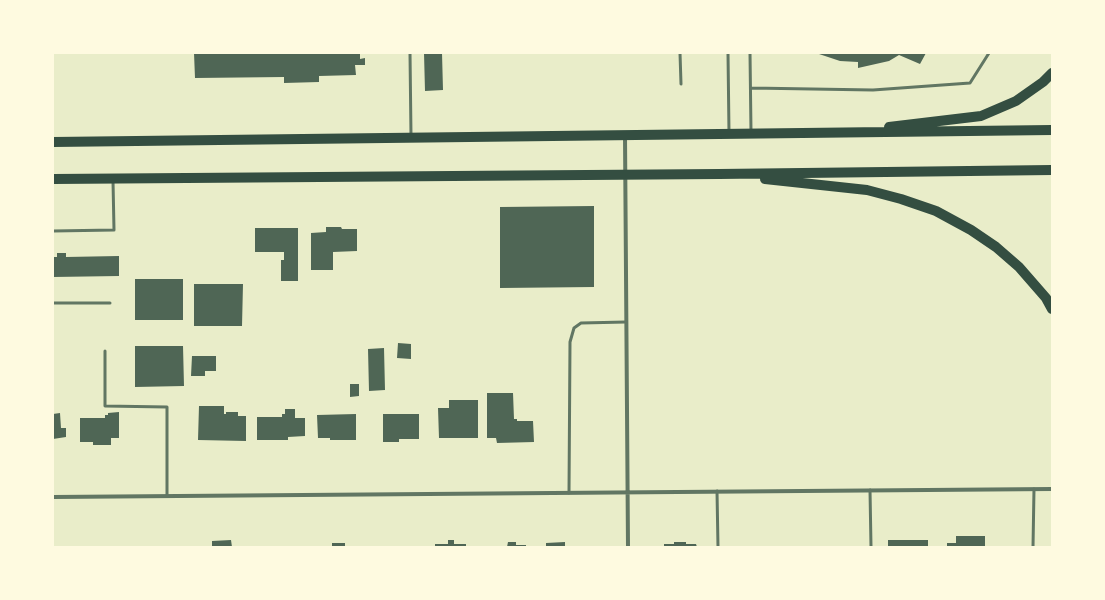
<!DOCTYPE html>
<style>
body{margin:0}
#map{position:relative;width:1105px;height:600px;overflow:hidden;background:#e9edc9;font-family:Lato,sans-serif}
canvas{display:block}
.frame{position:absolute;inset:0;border:54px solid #fefae0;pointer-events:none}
</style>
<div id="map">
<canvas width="1105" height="600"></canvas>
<div class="frame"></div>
</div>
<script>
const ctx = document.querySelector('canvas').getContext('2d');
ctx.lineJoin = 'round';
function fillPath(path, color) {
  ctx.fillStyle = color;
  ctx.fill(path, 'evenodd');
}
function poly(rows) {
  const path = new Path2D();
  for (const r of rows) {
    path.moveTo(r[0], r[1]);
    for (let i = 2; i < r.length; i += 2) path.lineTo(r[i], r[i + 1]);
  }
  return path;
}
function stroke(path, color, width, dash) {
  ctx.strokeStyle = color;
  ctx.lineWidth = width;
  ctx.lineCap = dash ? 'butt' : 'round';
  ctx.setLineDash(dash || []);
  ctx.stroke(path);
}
fillPath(poly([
 [194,53,360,53,360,59,365,58,365,65,355,65,356,75,319,76,319,82,284,83,284,77,195,78],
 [424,53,442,53,443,90,425,91],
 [816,53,926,53,920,64,899,55,889,61,858,68,858,62,840,61],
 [594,206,594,287,500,288,500,207],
 [326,227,341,227,342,229,357,229,357,251,333,252,333,270,311,270,311,233,326,232],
 [255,228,298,228,298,281,281,281,281,260,284,260,284,252,255,252],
 [57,253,66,253,66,257,119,256,119,276,53,277,53,257,57,257],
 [135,279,183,279,183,320,135,320],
 [194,284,243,284,242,326,194,326],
 [398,343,411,344,411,359,397,358],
 [135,346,183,346,184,386,135,387],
 [384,348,385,390,369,391,368,349],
 [192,356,216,356,216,371,205,371,205,376,191,376],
 [350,384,359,384,359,396,350,397],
 [487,393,513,393,514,419,517,419,517,421,533,421,534,442,497,443,496,438,487,438],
 [449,400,478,400,478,438,439,438,438,408,449,408],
 [199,406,224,406,224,414,226,414,226,412,238,412,238,416,246,416,246,441,198,440],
 [285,409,295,409,295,418,305,418,305,436,288,437,288,440,257,440,257,417,282,417,282,414,285,414],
 [119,412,119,438,111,438,111,445,93,445,93,442,80,442,80,418,105,418,105,415,108,415,108,413],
 [60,413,61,428,66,428,66,437,53,439,53,414],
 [356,414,356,440,330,440,330,438,318,438,317,415],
 [383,414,419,414,419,439,399,439,399,442,383,442],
 [956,536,985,536,985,547,947,547,947,543,956,543],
 [231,540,232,547,212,547,212,541],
 [448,540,454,540,454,544,466,544,466,547,435,547,435,544,448,544],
 [888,540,928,540,928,547,888,547],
 [508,542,516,542,516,545,526,545,526,547,507,547],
 [565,542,565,547,546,547,546,543],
 [674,542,686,542,686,544,696,544,697,547,664,547,664,544,674,544],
 [332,543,345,543,345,547,332,547]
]), '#4f6655');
stroke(poly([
 [410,53,411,136],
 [680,53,681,84],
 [728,53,729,133],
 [750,53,751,132],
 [751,88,873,90,970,83,989,53],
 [53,231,114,230,113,181],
 [53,303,110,303],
 [105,351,105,406,167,407,167,496],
 [870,490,871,547],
 [717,491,718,547],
 [569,493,570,342,574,328,581,323,626,322],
 [1033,547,1034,489]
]), '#617663', 3);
stroke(poly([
 [625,136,628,547],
 [53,497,1052,489]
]), '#617663', 4);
stroke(poly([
 [889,127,981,116,1016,101,1043,82,1052,73],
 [53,142,1052,130],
 [53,179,719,174,1052,170],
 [765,179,867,190,901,199,936,211,971,230,996,247,1019,267,1046,298,1052,309]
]), '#344e41', 10);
</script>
